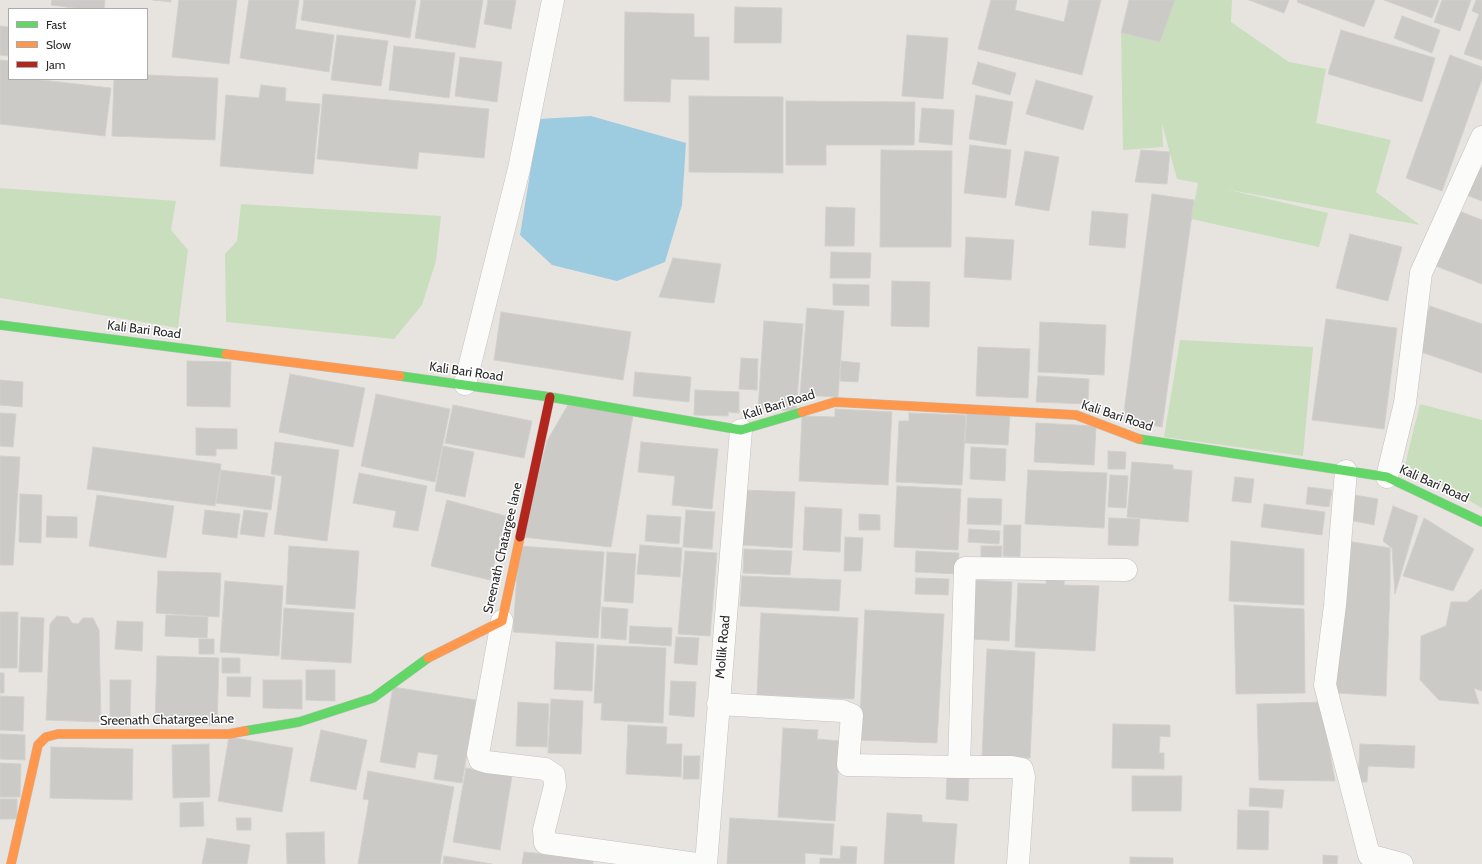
<!DOCTYPE html>
<style>
body{margin:0}
#map{position:relative;width:1482px;height:864px;overflow:hidden;background:#e7e4e0;font-family:Cabin,sans-serif}
canvas{display:block}
.legend{position:absolute;left:8px;top:8px;width:140px;height:72px;box-sizing:border-box;background:#fff;border:1px solid #aaa;margin:0;padding:5px 7px;list-style:none;font-size:12px;color:#2a2a2a}
.legend li{display:flex;align-items:center;gap:8px;height:20px}
.legend b{width:20px;border:1px solid #aaa}
</style>
<div id="map">
<canvas width="1482" height="864"></canvas>
<ul class="legend">
<li><b style="height:5px;background:#63d668"></b>Fast</li>
<li><b style="height:5px;background:#ff974d"></b>Slow</li>
<li><b style="height:5px;background:#b3261e"></b>Jam</li>
</ul>
</div>
<script>
const ctx = document.querySelector('canvas').getContext('2d');
ctx.lineJoin = 'round';
function fillPath(path, color) {
  ctx.fillStyle = color;
  ctx.fill(path, 'evenodd');
}
function poly(rows) {
  const path = new Path2D();
  for (const r of rows) {
    path.moveTo(r[0], r[1]);
    for (let i = 2; i < r.length; i += 2) path.lineTo(r[i], r[i + 1]);
  }
  return path;
}
function stroke(path, color, width, dash) {
  ctx.strokeStyle = color;
  ctx.lineWidth = width;
  ctx.lineCap = dash ? 'butt' : 'round';
  ctx.setLineDash(dash || []);
  ctx.stroke(path);
}
function drawText(font, color, halo, rows, align = 'center') {
  ctx.font = font + ' Cabin,sans-serif';
  ctx.lineWidth = 3;
  ctx.setLineDash([]);
  ctx.textBaseline = 'middle';
  ctx.strokeStyle = halo;
  ctx.fillStyle = color;
  for (const [text, x, y, turn = 0] of rows) {
    ctx.save();
    ctx.translate(x, y);
    ctx.rotate((+turn || 0) * Math.PI / 180);
    ctx.textAlign = isNaN(turn) ? turn : align;
    if (halo) ctx.strokeText(text, 0, 0);
    ctx.fillText(text, 0, 0);
    ctx.restore();
  }
}
fillPath(poly([
 [1175,0,1232,0,1231,22,1289,62,1326,69,1316,123,1391,140,1376,192,1420,225,1225,189,1328,213,1319,247,1191,219,1198,183,1177,179,1162,124,1163,147,1123,150,1121,33,1159,42],
 [0,188,176,201,171,230,188,250,178,328,0,298],
 [241,204,441,216,436,261,422,305,394,339,226,322,225,254,237,241],
 [1180,340,1313,347,1303,456,1164,437],
 [1420,404,1482,420,1482,508,1405,465]
]), '#c9debd');
fillPath(poly([
 [591,116,686,143,682,205,665,262,617,281,552,265,520,235,539,119]
]), '#9dcbdf');
const building = poly([
 [52,0,105,0,104,9,81,9,51,5,52,0],
 [153,0,171,0,171,2,153,0],
 [179,0,237,0,229,64,172,57,179,0],
 [249,0,299,0,295,29,334,35,329,72,240,58,249,0],
 [304,0,416,0,410,38,301,20,304,0],
 [421,0,483,0,475,48,415,38,421,0],
 [488,0,516,0,511,29,484,24,488,0],
 [991,0,1017,0,1015,10,1064,22,1069,0,1101,0,1082,75,978,49,991,0],
 [1129,0,1175,0,1160,42,1121,33,1129,0],
 [1249,0,1289,0,1284,13,1249,0],
 [1298,0,1375,0,1364,27,1297,2,1298,0],
 [1384,0,1439,0,1432,18,1384,0],
 [1442,0,1471,0,1460,31,1434,22,1442,0],
 [1476,0,1482,0,1482,60,1464,54,1479,14,1472,11,1476,0],
 [735,7,782,8,781,43,734,43,735,7],
 [625,12,694,14,694,37,709,37,709,80,671,79,670,102,624,101,625,12],
 [1402,16,1440,30,1432,53,1394,38,1402,16],
 [0,26,9,27,9,56,0,55,0,26],
 [1341,30,1435,58,1422,102,1328,74,1341,30],
 [337,35,388,41,381,86,331,80,337,35],
 [907,35,948,38,943,99,902,96,907,35],
 [394,46,455,53,449,98,389,90,394,46],
 [1450,55,1482,67,1482,79,1442,191,1406,178,1450,55],
 [460,57,502,62,497,102,455,96,460,57],
 [0,60,9,61,9,79,33,79,111,88,105,136,0,124,0,60],
 [978,62,1016,73,1010,95,972,84,978,62],
 [147,75,218,78,215,140,112,136,114,79,147,79,147,75],
 [1036,80,1093,96,1083,130,1026,114,1036,80],
 [261,85,286,88,285,101,320,104,313,174,220,166,226,95,259,98,261,85],
 [323,94,489,109,484,158,419,152,417,169,317,159,323,94],
 [976,95,1013,102,1006,145,969,139,976,95],
 [689,96,783,97,783,173,689,172,689,96],
 [786,101,915,102,914,145,826,145,826,165,786,165,786,101],
 [922,108,954,110,952,145,919,142,922,108],
 [970,145,1011,150,1006,198,964,193,970,145],
 [881,150,952,151,951,247,880,247,881,150],
 [1141,150,1170,152,1167,184,1135,182,1141,150],
 [1025,151,1059,157,1049,211,1015,205,1025,151],
 [1471,163,1482,168,1482,201,1459,192,1471,163],
 [1152,194,1194,200,1162,427,1123,420,1152,194],
 [826,207,855,208,854,246,825,246,826,207],
 [1092,211,1128,214,1125,248,1089,245,1092,211],
 [1459,211,1482,220,1482,284,1436,266,1459,211],
 [1350,234,1402,247,1388,301,1336,288,1350,234],
 [966,237,1014,240,1011,280,964,277,966,237],
 [831,252,871,253,870,278,830,278,831,252],
 [673,258,721,264,714,303,659,297,673,258],
 [892,281,930,282,929,327,891,326,892,281],
 [833,284,869,285,869,306,833,305,833,284],
 [1430,306,1482,324,1482,373,1415,350,1430,306],
 [807,308,844,311,838,397,800,395,807,308],
 [501,312,631,332,623,380,494,360,501,312],
 [1326,319,1397,328,1384,429,1312,420,1326,319],
 [764,321,803,324,796,411,758,409,764,321],
 [1040,322,1106,325,1104,375,1038,372,1040,322],
 [978,347,1030,349,1028,398,976,396,978,347],
 [741,358,758,359,757,390,739,389,741,358],
 [187,361,231,362,230,407,187,406,187,361],
 [841,361,860,363,858,382,840,381,841,361],
 [635,372,691,377,689,402,633,396,635,372],
 [290,374,365,388,353,447,279,432,290,374],
 [1038,376,1089,379,1088,404,1036,402,1038,376],
 [0,380,23,382,22,407,0,405,0,380],
 [695,390,739,392,739,413,728,412,728,416,694,415,695,390],
 [376,394,450,409,435,482,361,466,376,394],
 [569,403,633,415,611,547,523,537,547,441,569,403],
 [453,405,532,421,524,458,445,443,453,405],
 [835,409,892,412,888,485,799,481,802,416,835,417,835,409],
 [0,413,16,414,13,447,0,446,0,413],
 [909,413,966,415,962,485,896,482,899,421,909,421,909,413],
 [967,413,1010,414,1008,445,965,443,967,413],
 [1036,423,1096,426,1094,465,1034,462,1036,423],
 [196,428,237,429,237,449,216,449,216,456,196,455,196,428],
 [275,442,339,450,327,541,274,534,282,476,271,474,275,442],
 [641,442,718,449,712,509,672,505,675,476,638,472,641,442],
 [443,446,474,452,465,497,435,491,443,446],
 [93,447,221,464,215,506,87,489,93,447],
 [971,447,1006,449,1005,481,970,479,971,447],
 [1108,451,1126,452,1125,469,1108,469,1108,451],
 [0,456,20,457,13,565,0,565,0,456],
 [1132,462,1173,465,1173,469,1192,471,1188,522,1127,517,1132,462],
 [221,470,275,477,271,510,216,503,221,470],
 [1028,470,1107,473,1104,528,1025,524,1028,470],
 [359,473,427,486,418,531,393,527,396,511,353,503,359,473],
 [1110,475,1128,476,1126,508,1108,507,1110,475],
 [1235,477,1254,479,1251,503,1232,501,1235,477],
 [897,486,961,489,958,550,894,547,897,486],
 [1308,487,1332,490,1329,507,1306,504,1308,487],
 [745,490,795,492,792,548,742,545,745,490],
 [20,494,42,495,41,543,19,542,20,494],
 [97,495,174,506,166,558,89,546,97,495],
 [1354,495,1378,499,1374,525,1349,520,1354,495],
 [968,498,1002,499,1001,525,967,524,968,498],
 [447,500,506,516,490,580,431,566,447,500],
 [1264,504,1325,512,1322,535,1261,527,1264,504],
 [1393,506,1418,516,1395,594,1392,548,1383,541,1393,506],
 [805,507,842,509,840,552,803,550,805,507],
 [205,510,240,514,237,538,202,534,205,510],
 [244,510,268,513,264,537,240,534,244,510],
 [686,510,715,512,712,549,683,547,686,510],
 [859,514,880,515,880,530,859,530,859,514],
 [647,515,681,517,679,544,645,541,647,515],
 [47,516,77,517,77,538,46,537,47,516],
 [1109,518,1140,519,1138,546,1108,545,1109,518],
 [1424,518,1474,549,1453,591,1403,576,1424,518],
 [1004,525,1021,525,1020,557,1003,556,1004,525],
 [969,529,1000,531,999,544,968,542,969,529],
 [845,537,863,538,861,571,844,571,845,537],
 [1231,541,1304,549,1304,605,1229,601,1231,541],
 [1347,541,1390,548,1390,587,1386,696,1336,693,1347,541],
 [640,545,682,548,680,577,637,574,640,545],
 [289,546,359,551,355,609,286,604,289,546],
 [519,546,604,552,598,638,513,632,519,546],
 [981,546,1002,546,1001,559,981,558,981,546],
 [744,549,792,551,790,575,743,573,744,549],
 [685,551,717,553,710,636,678,634,685,551],
 [916,551,959,553,958,574,915,572,916,551],
 [607,552,636,554,633,603,604,601,607,552],
 [158,571,221,573,219,617,156,613,158,571],
 [1046,573,1065,574,1064,585,1099,586,1095,651,1015,647,1018,583,1046,584,1046,573],
 [742,576,841,580,839,611,740,606,742,576],
 [916,578,949,579,948,595,915,594,916,578],
 [972,580,1012,582,1009,641,969,639,972,580],
 [225,581,283,586,279,656,220,652,225,581],
 [1482,589,1482,691,1474,688,1479,704,1439,700,1420,680,1421,636,1446,626,1451,602,1467,602,1482,589],
 [1234,605,1304,609,1305,693,1236,694,1234,605],
 [602,607,628,609,626,640,601,638,602,607],
 [284,608,354,613,351,663,281,659,284,608],
 [865,610,944,614,937,743,859,740,865,610],
 [0,612,18,612,17,668,0,668,0,612],
 [761,613,858,618,854,699,757,695,761,613],
 [166,615,208,617,207,638,165,636,166,615],
 [57,616,68,617,72,623,78,624,83,618,93,618,99,630,101,722,46,720,50,624,57,616],
 [21,617,44,618,42,672,19,672,21,617],
 [117,621,143,622,142,651,115,649,117,621],
 [630,626,672,628,671,646,629,643,630,626],
 [676,637,699,638,697,665,674,663,676,637],
 [199,639,214,639,214,654,199,654,199,639],
 [556,642,594,644,592,691,554,689,556,642],
 [597,645,666,648,663,723,601,720,602,703,594,703,597,645],
 [987,649,1035,652,1030,758,982,756,987,649],
 [157,656,219,658,217,725,155,723,157,656],
 [222,658,240,658,240,673,222,673,222,658],
 [306,670,335,670,335,701,306,700,306,670],
 [0,673,4,673,4,693,0,693,0,673],
 [227,677,251,677,250,697,227,696,227,677],
 [110,680,131,680,130,724,110,724,110,680],
 [263,680,302,680,302,709,263,708,263,680],
 [671,681,696,682,694,717,669,715,671,681],
 [393,687,476,700,462,783,434,779,438,755,418,752,415,768,380,762,393,687],
 [0,696,24,697,23,731,0,730,0,696],
 [551,699,583,701,581,754,548,753,551,699],
 [518,702,549,704,547,747,516,746,518,702],
 [1321,702,1335,781,1259,780,1257,704,1321,702],
 [1113,724,1170,725,1170,737,1160,736,1159,753,1164,753,1164,769,1112,768,1113,724],
 [628,725,667,727,666,744,682,744,681,777,626,774,628,725],
 [783,728,818,730,817,739,840,741,835,821,778,817,783,728],
 [321,730,367,740,356,790,310,781,321,730],
 [0,734,25,735,25,760,0,759,0,734],
 [229,737,293,748,282,812,218,801,229,737],
 [209,744,210,797,173,798,172,745,209,744],
 [1360,744,1415,746,1414,768,1368,766,1367,782,1358,782,1360,744],
 [51,747,133,749,132,800,50,798,51,747],
 [684,756,700,756,699,779,683,779,684,756],
 [0,763,21,764,20,797,0,797,0,763],
 [466,768,512,776,500,850,453,842,466,768],
 [368,771,454,787,440,864,358,864,369,800,363,799,368,771],
 [947,775,969,776,968,801,946,799,947,775],
 [1132,776,1182,776,1181,811,1132,811,1132,776],
 [1250,788,1284,790,1282,808,1249,806,1250,788],
 [0,799,17,799,17,819,0,819,0,799],
 [203,802,204,826,180,827,180,803,203,802],
 [1238,810,1269,811,1268,850,1237,849,1238,810],
 [887,813,922,815,922,822,957,824,954,864,884,864,887,813],
 [236,818,251,818,251,830,237,830,236,818],
 [730,818,834,824,832,855,805,853,805,864,727,864,730,818],
 [324,832,325,864,287,864,286,833,324,832],
 [207,838,250,845,247,864,202,864,207,838],
 [841,846,857,847,856,864,820,864,820,858,840,859,841,846],
 [524,852,593,859,593,864,522,864,524,852],
 [1323,855,1338,856,1337,864,1323,864,1323,855],
 [444,856,492,864,443,864,444,856],
 [1130,857,1173,858,1173,864,1130,864,1130,857]
]);
fillPath(building, '#cccac7');
stroke(building, '#d2d0cc', 1);
const street = poly([
 [465,384,519,169,553,0],
 [1346,471,1335,605,1325,685,1369,855,1402,864],
 [1387,477,1405,403,1421,273,1482,137],
 [502,621,478,754,480,760,487,762,545,769,554,775,555,786,544,830,545,843,697,864],
 [718,704,842,711,852,715,848,765,959,767,965,568,1126,570],
 [959,767,1012,767,1022,769,1024,777,1018,864],
 [706,864,741,430]
]);
const fast = poly([
 [0,325,226,354],
 [400,376,550,397,741,430,802,412],
 [1139,439,1387,477,1482,522],
 [245,731,299,722,373,698,428,658]
]);
const slow = poly([
 [226,354,400,376],
 [802,412,835,402,1076,415,1139,439],
 [428,658,502,621,520,537],
 [11,864,38,745,46,737,58,734,229,734,245,731]
]);
const jam = poly([
 [520,537,550,397]
]);
stroke(street, '#c2c0c0', 23);
stroke(fast, '#c2c0c0', 10);
stroke(slow, '#c2c0c0', 10);
stroke(jam, '#c2c0c0', 10);
stroke(street, '#fbfbfa', 22);
stroke(fast, '#63d668', 9);
stroke(slow, '#ff974d', 9);
stroke(jam, '#b3261e', 9);
drawText('13px', '#2a2a2a', '#fff', [
 ["Kali Bari Road",144,330,7],
 ["Kali Bari Road",466,372,8],
 ["Kali Bari Road",779,405,-17],
 ["Kali Bari Road",1117,416,18],
 ["Kali Bari Road",1434,484,24],
 ["Sreenath Chatargee lane",503,548,-77],
 ["Mollik Road",723,647,-85],
 ["Sreenath Chatargee lane",167,720,-1]
]);
</script>
